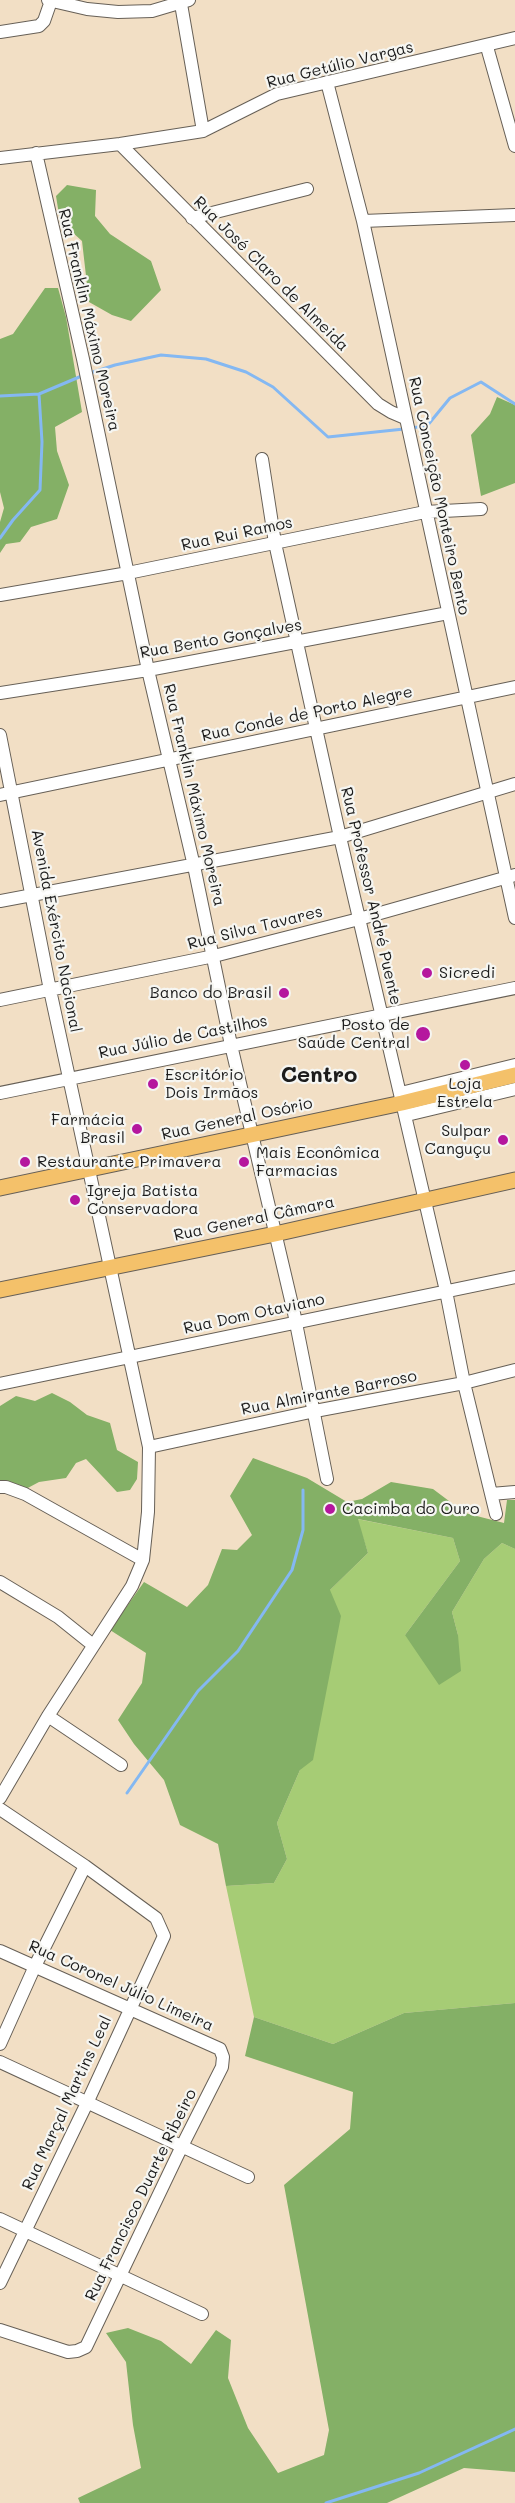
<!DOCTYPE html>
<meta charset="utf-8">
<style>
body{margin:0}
canvas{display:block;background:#f2dfc5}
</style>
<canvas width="515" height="2503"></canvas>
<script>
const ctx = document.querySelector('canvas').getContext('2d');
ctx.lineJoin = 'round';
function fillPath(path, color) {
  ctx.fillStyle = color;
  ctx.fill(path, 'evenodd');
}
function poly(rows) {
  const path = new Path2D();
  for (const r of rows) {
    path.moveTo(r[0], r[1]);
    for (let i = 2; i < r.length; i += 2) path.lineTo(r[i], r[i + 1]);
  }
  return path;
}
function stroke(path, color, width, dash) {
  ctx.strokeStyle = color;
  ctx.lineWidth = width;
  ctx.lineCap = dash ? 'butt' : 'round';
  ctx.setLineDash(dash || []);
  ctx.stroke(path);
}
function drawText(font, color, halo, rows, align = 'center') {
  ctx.font = font + ' Mali,sans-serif';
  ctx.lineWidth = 4.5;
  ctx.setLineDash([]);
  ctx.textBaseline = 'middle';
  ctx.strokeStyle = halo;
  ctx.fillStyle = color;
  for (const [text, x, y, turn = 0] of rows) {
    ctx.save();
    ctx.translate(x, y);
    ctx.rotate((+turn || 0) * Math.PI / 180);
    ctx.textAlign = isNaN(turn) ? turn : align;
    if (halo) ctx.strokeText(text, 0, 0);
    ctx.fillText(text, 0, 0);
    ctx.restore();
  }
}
fillPath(poly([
 [357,1519,453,1538,460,1561,405,1635,458,1635,452,1612,484,1559,502,1543,515,1549,515,2003,404,2013,333,2044,254,2017,226,1886,274,1883,287,1859,277,1823,300,1770,330,1590,368,1553]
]), '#a6cc75');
fillPath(poly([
 [67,185,96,190,95,216,110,234,151,261,161,290,131,321,112,315,89,302,82,241,60,221,56,196],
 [45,288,58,288,66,317,82,412,55,427,57,451,69,485,57,519,31,527,20,542,6,544,0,553,0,522,4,508,0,492,0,339,13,334],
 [497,397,515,405,515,483,481,496,471,435,490,414],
 [52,1393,70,1402,87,1415,110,1423,117,1450,138,1462,137,1479,130,1490,117,1492,86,1459,76,1463,66,1478,39,1482,24,1490,0,1484,0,1406,16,1396,35,1401],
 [253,1458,307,1478,347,1502,362,1499,391,1482,433,1489,465,1513,504,1523,507,1500,515,1500,515,1549,502,1543,484,1559,452,1612,458,1635,461,1671,439,1685,405,1635,460,1561,453,1538,358,1519,368,1553,330,1590,341,1616,313,1760,300,1770,277,1823,287,1859,274,1883,226,1886,218,1844,180,1825,164,1780,134,1744,118,1720,142,1683,146,1653,110,1630,144,1582,187,1607,208,1585,222,1549,237,1550,252,1535,230,1496],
 [515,2003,515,2472,464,2468,387,2503,80,2503,78,2498,141,2468,133,2425,126,2362,106,2333,128,2328,161,2341,191,2364,216,2330,231,2340,228,2378,248,2428,278,2473,324,2455,329,2430,284,2185,350,2129,353,2092,245,2056,254,2017,333,2044,404,2013]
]), '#84b066');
stroke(poly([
 [90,373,115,365,161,355,206,359,246,372,273,387,328,437,404,429],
 [0,396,39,394,84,375],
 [410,428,427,426,450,398,481,382,515,404],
 [0,538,13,520,40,490,42,442,39,394],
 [127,1793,198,1691,238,1651,292,1570,303,1530,303,1490],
 [326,2503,419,2473,515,2429]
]), '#84b8f2', 3);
const minor = poly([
 [48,0,87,9,118,12,152,11,189,0],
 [181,4,203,131],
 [0,32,39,26,44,21,51,1],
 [487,47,515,146],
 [327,82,363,221,515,918],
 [120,144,378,404,391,412,405,418],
 [36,153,83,359,148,670,194,866,231,1045,294,1313,327,1479],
 [0,158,120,144,203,131,277,94,515,38],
 [192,218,307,189],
 [363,221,515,215],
 [262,459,275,543,340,837,446,1291,464,1383,496,1514],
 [0,595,128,573,425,512,481,509],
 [0,693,148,670,448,613],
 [0,735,50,990,149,1447,148,1512,143,1560,132,1586,48,1716,0,1798],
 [0,795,515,687],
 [0,901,340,837,515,784],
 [0,1000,214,956,359,919,515,875],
 [405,1092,515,1065],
 [0,1093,515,988],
 [411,1114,515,1089],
 [0,1384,515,1277],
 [149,1447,315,1411,464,1383,515,1370],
 [0,1487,6,1487,25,1494,143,1560],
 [491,1494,515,1492],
 [0,1582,58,1617,93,1645],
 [48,1716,121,1765],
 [0,1809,85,1866,156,1918,164,1936,87,2103,0,2283],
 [0,1951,220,2049,223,2057,222,2067,182,2146,86,2347,77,2351,68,2352,0,2330],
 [0,2044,35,1966,85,1866],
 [0,2062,248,2177],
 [0,2219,202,2314]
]);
const major = poly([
 [0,1188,402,1103,515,1075],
 [0,1290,275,1234,515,1180]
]);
stroke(minor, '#676057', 14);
stroke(major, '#676057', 17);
stroke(minor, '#fff', 12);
stroke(major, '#f4c16a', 15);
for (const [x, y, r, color] of [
 [427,973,6,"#b5179e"],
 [284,993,6,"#b5179e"],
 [423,1034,8,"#b5179e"],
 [465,1065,6,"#b5179e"],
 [153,1084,6,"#b5179e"],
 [137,1129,6,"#b5179e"],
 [503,1140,6,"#b5179e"],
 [25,1162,6,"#b5179e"],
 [244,1162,6,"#b5179e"],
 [75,1200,6,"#b5179e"],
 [330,1509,6,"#b5179e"]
]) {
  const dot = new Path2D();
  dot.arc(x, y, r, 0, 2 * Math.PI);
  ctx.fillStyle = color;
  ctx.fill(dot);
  stroke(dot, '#f6f6f2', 2);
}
drawText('16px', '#1c1c1c', '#f6f6f2', [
 ["Rua Getúlio Vargas",340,65,-14],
 ["Rua José Claro de Almeida",271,274,45],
 ["Rua Franklin Máximo Moreira",89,320,77],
 ["Rua Conceição Monteiro Bento",439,496,78],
 ["Rua Rui Ramos",237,534,-12],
 ["Rua Bento Gonçalves",221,639,-10],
 ["Rua Conde de Porto Alegre",307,714,-12],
 ["Rua Franklin Máximo Moreira",194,795,77],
 ["Rua Professor André Puente",371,896,77],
 ["Rua Silva Tavares",255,928,-14],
 ["Avenida Exército Nacional",56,931,79],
 ["Rua Júlio de Castilhos",183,1037,-11],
 ["Rua General Osório",237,1119,-12],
 ["Rua General Câmara",254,1219,-12],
 ["Rua Dom Otaviano",254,1314,-12],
 ["Rua Almirante Barroso",329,1393,-11],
 ["Rua Coronel Júlio Limeira",121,1986,24],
 ["Rua Marçal Martins Leal",67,2103,-65],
 ["Rua Francisco Duarte Ribeiro",141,2195,-64]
]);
drawText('16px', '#1c1c1c', '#f6f6f2', [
 ["Sicredi",439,973],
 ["Banco do Brasil",272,993,"right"],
 ["Posto de",410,1025,"right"],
 ["Saúde Central",410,1043,"right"],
 ["Escritório",165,1075],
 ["Dois Irmãos",165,1093],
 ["Loja",465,1084,"center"],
 ["Estrela",465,1102,"center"],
 ["Farmácia",125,1120,"right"],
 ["Brasil",125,1138,"right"],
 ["Sulpar",491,1131,"right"],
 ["Canguçu",491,1149,"right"],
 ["Mais Econômica",256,1153],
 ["Farmacias",256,1171],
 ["Restaurante Primavera",37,1162],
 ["Igreja Batista",87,1191],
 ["Conservadora",87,1209],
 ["Cacimba do Ouro",342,1509]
], 'left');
drawText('bold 22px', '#1c1c1c', '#f6f6f2', [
 ["Centro",319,1075]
]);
</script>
